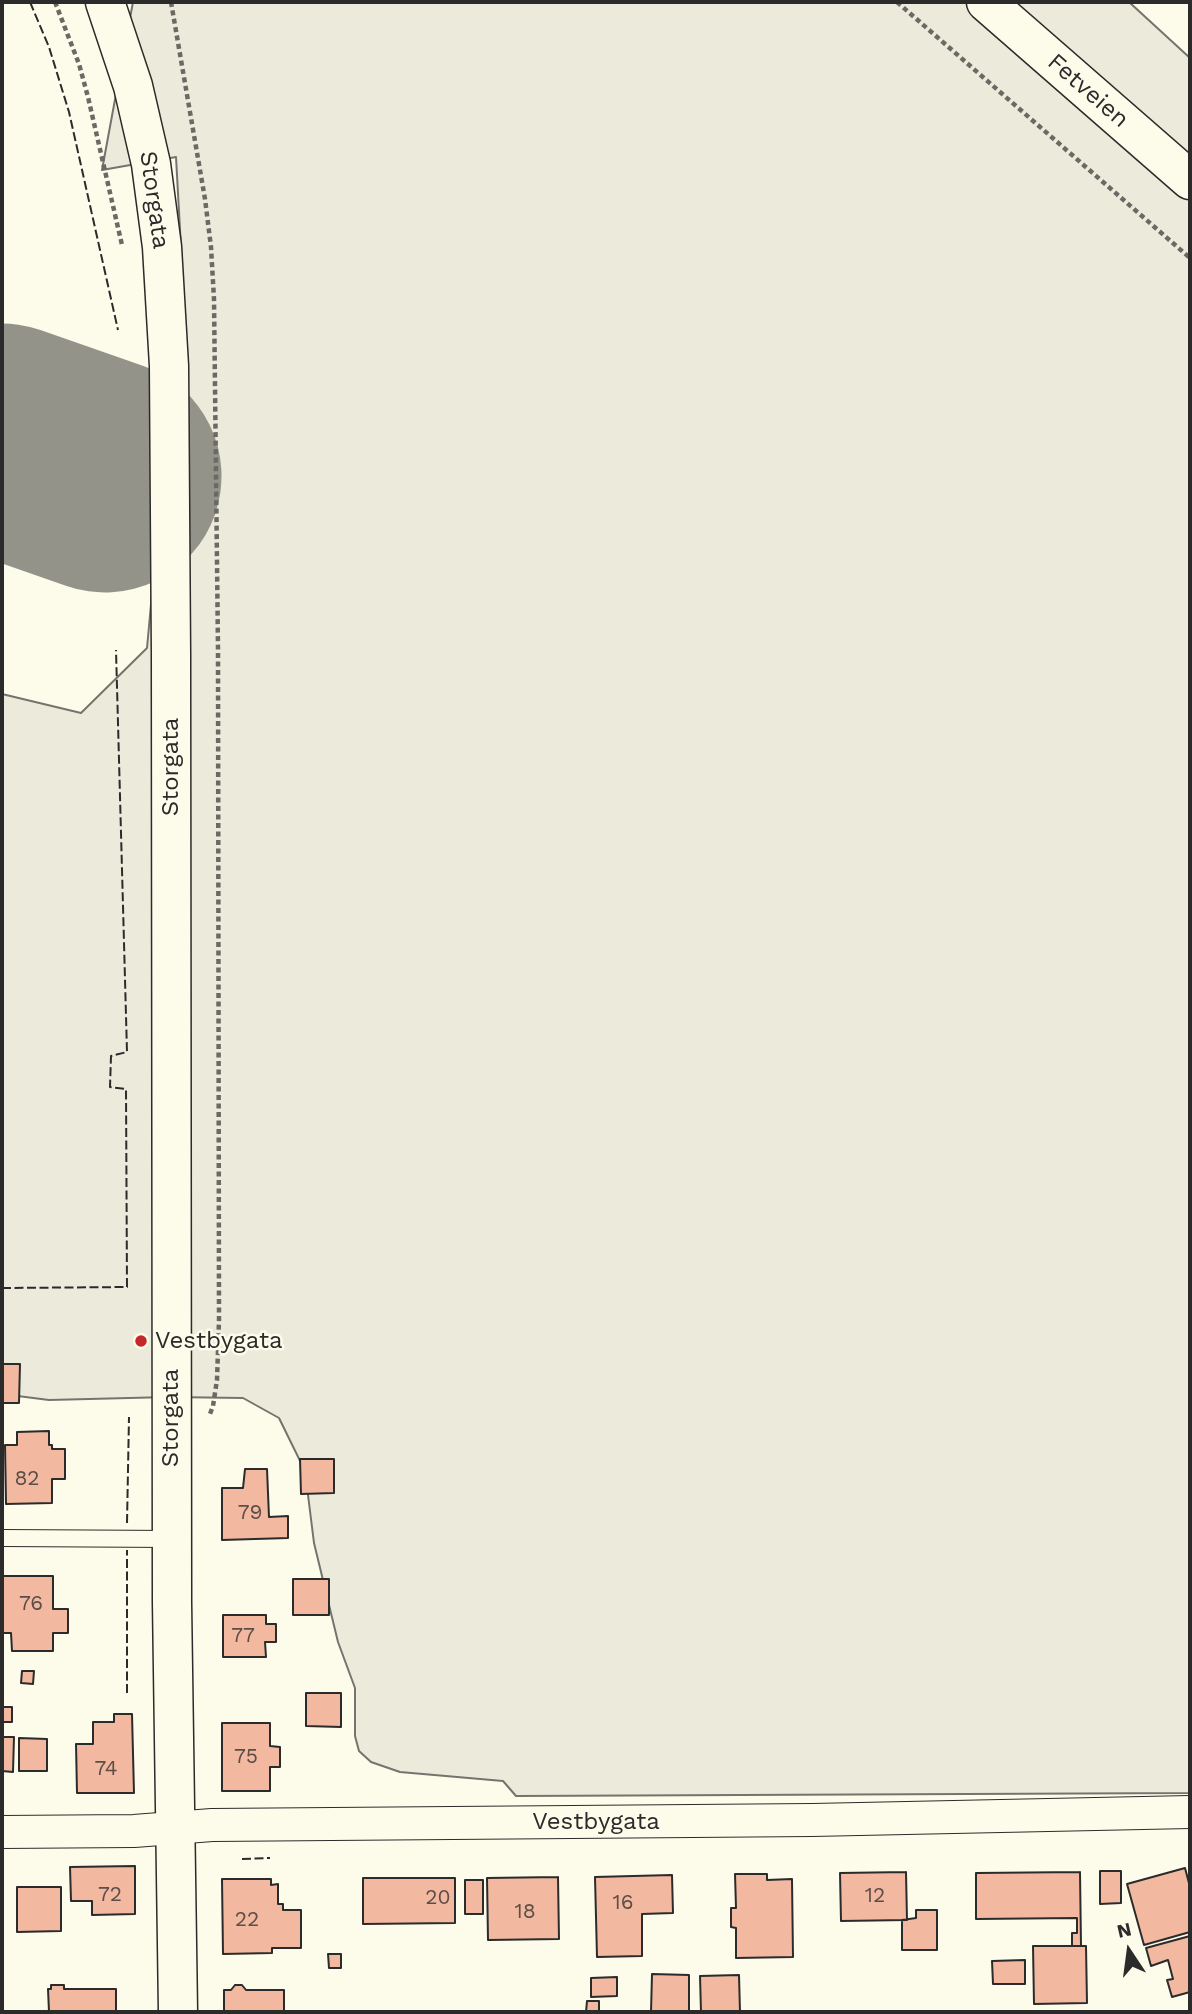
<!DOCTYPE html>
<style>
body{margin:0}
#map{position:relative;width:1192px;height:2014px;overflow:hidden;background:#fdfbea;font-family:"Work Sans",sans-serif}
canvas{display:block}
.frame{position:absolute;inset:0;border:4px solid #2b2b2b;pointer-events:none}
.north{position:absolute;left:1094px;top:1916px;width:70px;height:70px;-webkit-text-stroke:5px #fdfbea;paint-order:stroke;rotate:347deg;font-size:19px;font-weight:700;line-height:28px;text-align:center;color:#2b2b2b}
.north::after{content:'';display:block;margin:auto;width:24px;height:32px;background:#2b2b2b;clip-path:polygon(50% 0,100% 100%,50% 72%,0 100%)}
</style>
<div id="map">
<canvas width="1192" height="2014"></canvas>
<div class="frame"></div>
<div class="north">N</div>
</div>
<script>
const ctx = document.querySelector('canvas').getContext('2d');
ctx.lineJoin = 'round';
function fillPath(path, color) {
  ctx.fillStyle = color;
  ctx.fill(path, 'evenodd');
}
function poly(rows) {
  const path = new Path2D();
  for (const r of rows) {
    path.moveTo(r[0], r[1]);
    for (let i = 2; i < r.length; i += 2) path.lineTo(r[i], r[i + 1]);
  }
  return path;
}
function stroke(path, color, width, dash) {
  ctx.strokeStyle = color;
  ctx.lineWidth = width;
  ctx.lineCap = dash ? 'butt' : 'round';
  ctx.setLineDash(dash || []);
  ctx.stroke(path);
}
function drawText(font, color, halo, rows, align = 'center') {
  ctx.font = font + ' "Work Sans",sans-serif';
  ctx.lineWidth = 5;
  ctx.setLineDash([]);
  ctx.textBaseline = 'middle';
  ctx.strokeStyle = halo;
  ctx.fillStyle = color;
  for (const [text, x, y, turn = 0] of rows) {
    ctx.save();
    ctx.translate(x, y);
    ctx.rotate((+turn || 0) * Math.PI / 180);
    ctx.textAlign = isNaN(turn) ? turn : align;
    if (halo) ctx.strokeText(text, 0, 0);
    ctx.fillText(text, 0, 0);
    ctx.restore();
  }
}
const green = poly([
 [133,2,1129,2,1190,58,1190,1793,516,1796,503,1781,400,1772,371,1762,359,1751,355,1736,355,1688,338,1642,314,1543,305,1471,279,1418,243,1398,169,1397,49,1400,2,1394,2,694,81,713,147,648,182,266,176,157,102,170,133,2]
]);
fillPath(green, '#ecebdb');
stroke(green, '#74746e', 2);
stroke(poly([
 [2,440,105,476]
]), '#94938a', 233);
const building = poly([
 [3,1364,20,1364,19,1403,2,1403,3,1364],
 [49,1431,49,1445,52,1445,52,1449,65,1449,65,1479,52,1479,52,1503,6,1504,5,1445,17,1445,17,1432,49,1431],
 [300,1459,334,1459,334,1493,301,1494,300,1459],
 [245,1469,267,1469,269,1517,288,1516,288,1538,222,1540,222,1488,243,1488,245,1469],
 [3,1576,53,1576,53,1609,68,1609,68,1633,53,1633,53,1651,12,1651,11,1633,3,1633,3,1576],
 [293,1579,329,1579,329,1615,293,1615,293,1579],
 [223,1615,266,1615,266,1624,276,1624,276,1642,265,1642,266,1657,223,1657,223,1615],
 [22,1671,34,1671,33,1684,21,1683,22,1671],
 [306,1693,341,1693,341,1727,306,1726,306,1693],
 [2,1707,12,1707,12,1722,2,1722,2,1707],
 [114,1714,132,1714,134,1793,77,1793,76,1744,93,1744,93,1722,114,1722,114,1714],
 [222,1723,270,1723,270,1746,280,1747,280,1767,270,1767,270,1791,222,1791,222,1723],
 [2,1737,14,1737,13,1772,2,1771,2,1737],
 [19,1738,47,1739,47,1771,19,1771,19,1738],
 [135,1866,135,1914,92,1915,92,1901,71,1901,70,1867,135,1866],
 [1185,1868,1190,1887,1190,1932,1144,1945,1127,1884,1185,1868],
 [1100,1871,1121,1871,1121,1903,1100,1904,1100,1871],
 [906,1872,907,1920,841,1921,840,1873,906,1872],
 [1080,1872,1081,1946,1072,1946,1072,1933,1077,1933,1077,1918,976,1919,976,1873,1080,1872],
 [735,1874,767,1874,767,1880,792,1879,793,1957,736,1958,736,1928,731,1927,731,1908,736,1908,735,1874],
 [672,1875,673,1913,642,1914,642,1956,597,1957,595,1877,672,1875],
 [558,1877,559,1939,488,1940,487,1878,558,1877],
 [363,1878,455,1878,455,1923,363,1924,363,1878],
 [222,1879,271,1879,271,1885,278,1884,278,1904,283,1904,283,1910,301,1910,301,1948,272,1948,272,1953,223,1954,222,1879],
 [465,1880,483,1880,483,1914,465,1914,465,1880],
 [17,1887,61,1887,61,1931,17,1932,17,1887],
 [916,1910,937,1910,937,1950,902,1950,902,1920,916,1918,916,1910],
 [1190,1936,1190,1992,1172,1997,1167,1980,1173,1979,1168,1960,1151,1966,1146,1948,1190,1936],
 [1033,1946,1086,1946,1087,2003,1034,2004,1033,1946],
 [328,1954,341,1954,341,1968,329,1968,328,1954],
 [1025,1960,1025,1984,993,1984,992,1961,1025,1960],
 [652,1974,689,1975,689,2012,651,2012,652,1974],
 [739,1975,740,2012,701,2012,700,1976,739,1975],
 [617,1977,617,1996,591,1997,591,1978,617,1977],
 [51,1985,64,1985,64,1989,116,1989,116,2012,49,2012,48,1989,51,1989,51,1985],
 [235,1985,242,1985,246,1990,284,1990,284,2012,224,2012,224,1990,231,1990,235,1985],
 [587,2001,599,2001,599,2012,586,2012,587,2001]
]);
fillPath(building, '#f2b8a0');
stroke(building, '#2b2b2b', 2);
const service = poly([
 [2,1538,172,1539]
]);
const minor = poly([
 [2,1832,134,1831,212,1825,812,1820,1190,1812]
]);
const primary = poly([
 [105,2,133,86,151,164,162,247,169,366,171,655,172,1602,178,2012]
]);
const trunk = poly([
 [986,2,1190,180]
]);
stroke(service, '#2b2b2b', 18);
stroke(minor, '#2b2b2b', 34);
stroke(primary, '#2b2b2b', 41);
stroke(trunk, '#2b2b2b', 41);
stroke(poly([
 [55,2,79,64,88,97,122,245],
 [171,2,205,199,211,247,214,299,218,649,219,1320,217,1380,213,1406,210,1414],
 [897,2,1190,258]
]), '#6a6964', 4.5, [5, 3.5]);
stroke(service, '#fdfbea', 16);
stroke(minor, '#fdfbea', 32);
stroke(primary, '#fdfbea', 38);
stroke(trunk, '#fdfbea', 38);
stroke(poly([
 [30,2,49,47,69,112,118,330],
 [2,1288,127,1287,126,1089,110,1087,111,1056,127,1052,116,650],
 [127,1523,129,1417],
 [127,1693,127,1550],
 [242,1859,270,1858]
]), '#2b2b2b', 2, [9, 3.5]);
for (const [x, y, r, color] of [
 [141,1341,7,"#c62828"]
]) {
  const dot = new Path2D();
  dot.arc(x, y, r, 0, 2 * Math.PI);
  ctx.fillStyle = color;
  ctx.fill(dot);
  stroke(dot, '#fdfbea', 2.5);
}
drawText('21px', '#5d4e48', null, [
 ["82",27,1479],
 ["79",250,1513],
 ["76",31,1604],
 ["77",243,1636],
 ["75",246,1757],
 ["74",106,1769],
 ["72",110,1895],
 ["12",875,1896],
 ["20",438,1898],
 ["16",623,1903],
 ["18",525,1912],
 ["22",247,1920]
]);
drawText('24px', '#2b2b2b', '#fdfbea', [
 ["Fetveien",1088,91,41],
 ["Storgata",154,200,82],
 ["Storgata",171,767,-90],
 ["Storgata",171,1418,-90],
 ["Vestbygata",596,1822]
]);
drawText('24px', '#2b2b2b', '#fdfbea', [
 ["Vestbygata",155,1341]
], 'left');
</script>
